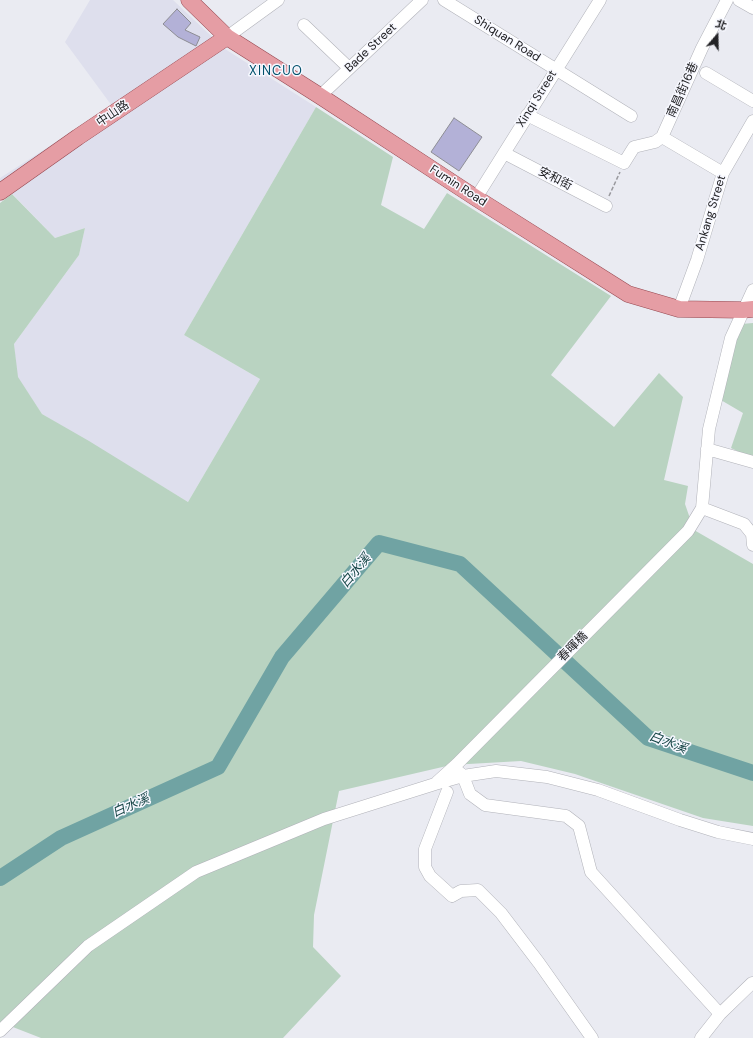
<!DOCTYPE html>
<meta charset="utf-8">
<style>
body{margin:0}
#map{position:relative;width:753px;height:1038px;overflow:hidden;background:#eaebf2;font-family:"DM Sans","Noto Sans TC",sans-serif}
canvas{display:block}
.north{position:absolute;left:697px;top:16px;width:40px;height:40px;-webkit-text-stroke:3px #f7f8ff;paint-order:stroke;rotate:20deg;font-size:11px;font-weight:700;line-height:16px;text-align:center;color:#232326}
.north::after{content:'';display:block;margin:auto;width:14px;height:18px;background:#232326;clip-path:polygon(50% 0,100% 100%,50% 72%,0 100%)}
</style>
<div id="map">
<canvas width="753" height="1038"></canvas>
<div class="north">北</div>
</div>
<script>
const ctx = document.querySelector('canvas').getContext('2d');
ctx.lineJoin = 'round';
function fillPath(path, color) {
  ctx.fillStyle = color;
  ctx.fill(path, 'evenodd');
}
function poly(rows) {
  const path = new Path2D();
  for (const r of rows) {
    path.moveTo(r[0], r[1]);
    for (let i = 2; i < r.length; i += 2) path.lineTo(r[i], r[i + 1]);
  }
  return path;
}
function stroke(path, color, width, dash) {
  ctx.strokeStyle = color;
  ctx.lineWidth = width;
  ctx.lineCap = dash ? 'butt' : 'round';
  ctx.setLineDash(dash || []);
  ctx.stroke(path);
}
function drawText(font, color, halo, rows, align = 'center') {
  ctx.font = font + ' "DM Sans","Noto Sans TC",sans-serif';
  ctx.lineWidth = 3;
  ctx.setLineDash([]);
  ctx.textBaseline = 'middle';
  ctx.strokeStyle = halo;
  ctx.fillStyle = color;
  for (const [text, x, y, turn = 0] of rows) {
    ctx.save();
    ctx.translate(x, y);
    ctx.rotate((+turn || 0) * Math.PI / 180);
    ctx.textAlign = isNaN(turn) ? turn : align;
    if (halo) ctx.strokeText(text, 0, 0);
    ctx.fillText(text, 0, 0);
    ctx.restore();
  }
}
fillPath(poly([
 [90,0,173,0,225,49,316,107,184,335,260,379,188,502,42,414,17,377,14,344,79,255,85,228,55,238,0,181,0,178,112,106,65,42]
]), '#dedfed');
fillPath(poly([
 [316,107,393,157,381,205,424,229,447,193,611,296,551,375,614,427,659,373,683,397,664,480,688,486,685,504,694,530,753,564,753,826,703,818,575,774,521,761,451,765,339,791,314,915,313,947,341,976,283,1038,41,1038,0,1022,0,203,12,194,55,238,85,228,79,255,14,344,18,377,42,414,89,441,188,502,260,379,184,335],
 [753,323,753,459,731,448,743,413,714,396,730,325]
]), '#b9d3c1');
stroke(poly([
 [0,878,61,838,218,767,282,657,379,543,460,564,648,738,753,773]
]), '#70a3a3', 16);
const building = poly([
 [177,9,191,23,185,30,200,37,196,46,178,37,163,24,177,9],
 [454,118,482,137,459,171,431,152,454,118]
]);
fillPath(building, '#b3b1d7');
stroke(building, '#8d8d94', 1);
const minor = poly([
 [444,0,631,116],
 [739,0,753,8],
 [304,25,349,68],
 [227,37,278,0],
 [706,73,753,101],
 [320,96,422,0],
 [527,115,624,163,634,147,655,142,662,137,702,48,727,0],
 [662,137,723,173],
 [504,153,606,206],
 [476,198,600,0],
 [679,309,697,260,723,173,753,121],
 [707,449,753,462],
 [702,508,744,524,752,534,753,545],
 [458,771,463,776,470,794,485,805,566,816,579,826,591,872,720,1014],
 [437,782,457,764,688,531,702,508,709,429,731,338,753,290],
 [447,792,425,849,425,867,430,876,452,896,461,891,478,890,501,913,539,963,592,1038],
 [0,1031,88,946,196,872,324,819,435,784,463,776,496,771,547,777,598,790,680,820,718,832,753,839],
 [701,1038,720,1014,752,983,753,984]
]);
const major = poly([
 [189,0,227,37,320,96,476,198,628,294,679,309,743,310,753,309],
 [0,192,78,137,227,37]
]);
stroke(minor, '#b1b2b9', 13);
stroke(major, '#964850', 17);
stroke(poly([
 [609,196,620,172]
]), '#99999e', 1.5, [4, 2]);
stroke(minor, '#fff', 12);
stroke(major, '#e59da4', 16);
drawText('12px', '#232326', '#f7f8ff', [
 ["Shiquan Road",507,39,32],
 ["Bade Street",371,48,-43],
 ["南昌街16巷",683,90,-66],
 ["Xinqi Street",537,99,-58],
 ["中山路",113,114,-34],
 ["安和街",555,179,27],
 ["Fumin Road",458,186,33],
 ["Ankang Street",711,213,-73],
 ["春暉橋",573,647,-45]
]);
ctx.letterSpacing = '1px';
drawText('13px', '#01516c', '#f7f8ff', [
 ["XINCUO",276,72]
]);
ctx.letterSpacing = '0px';
drawText('italic 13px', '#174647', '#f7f8ff', [
 ["白水溪",356,571,-50],
 ["白水溪",668,743,21],
 ["白水溪",131,806,-24]
]);
</script>
